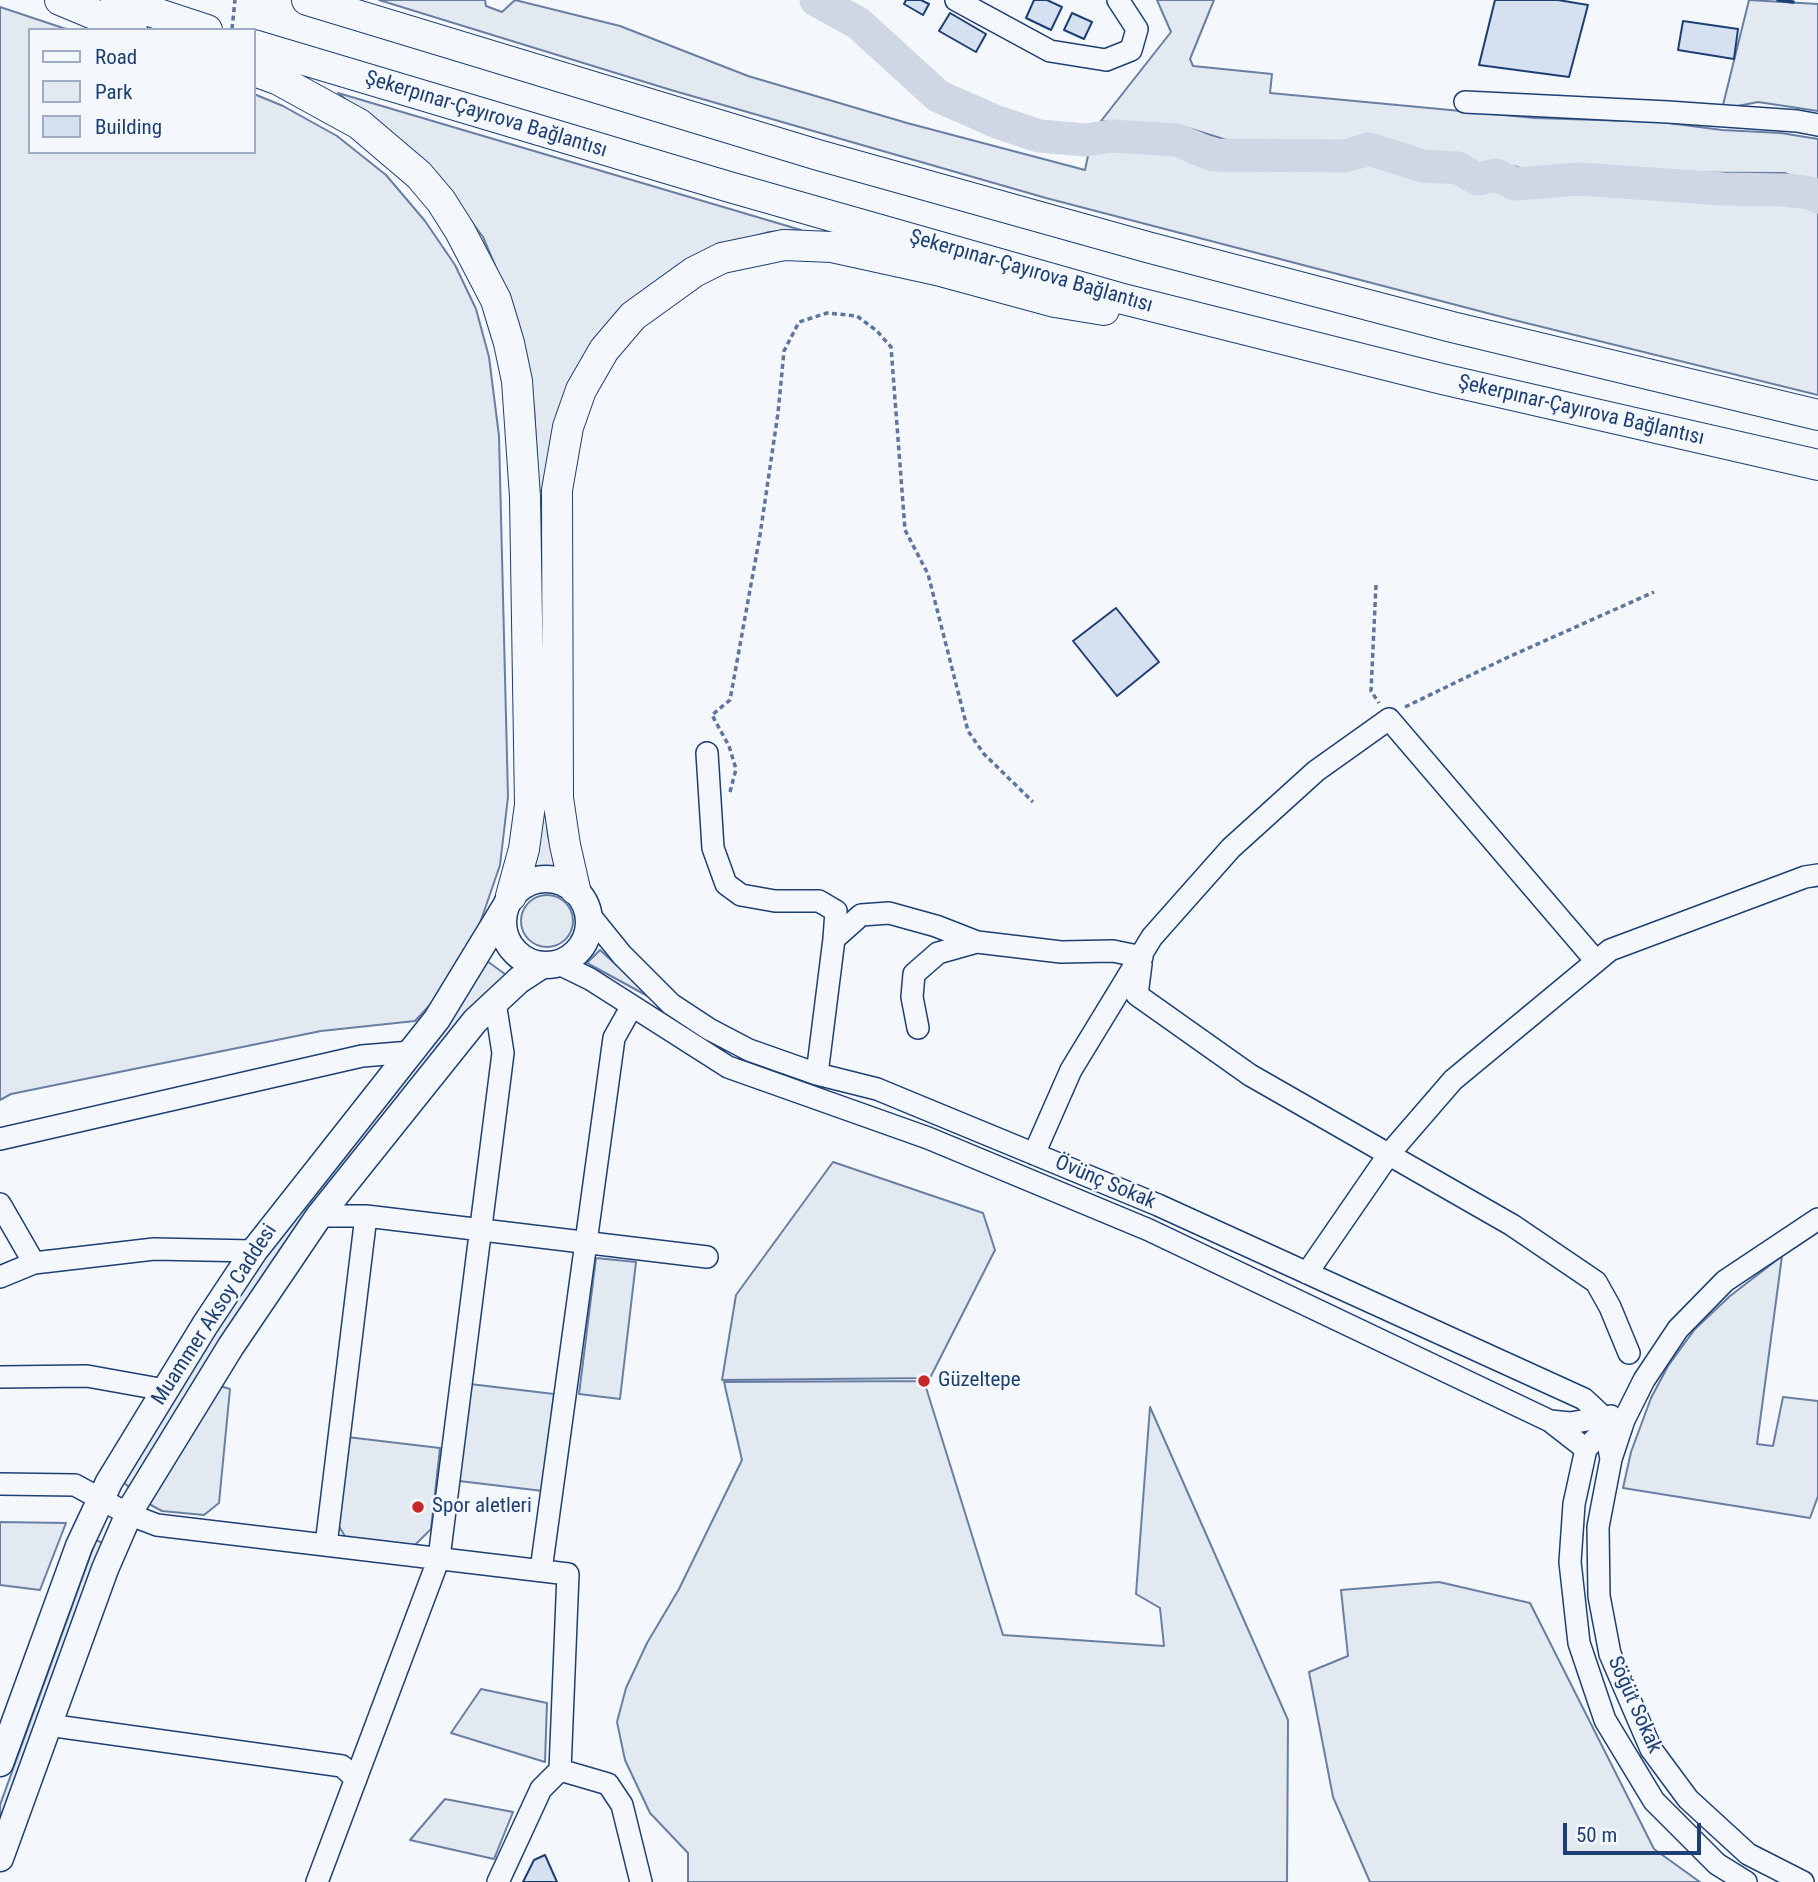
<!DOCTYPE html>
<meta charset="utf-8">
<style>
body{margin:0}
#map{position:relative;width:1818px;height:1882px;overflow:hidden;background:#f4f7fb;font-family:"Roboto Condensed",sans-serif}
canvas{display:block}
.legend{position:absolute;left:28px;top:28px;width:228px;height:126px;box-sizing:border-box;background:#f4f7fb;border:2px solid #9eadc5;margin:0;padding:9px 12px;list-style:none;font-size:21px;color:#1d3f73}
.legend li{display:flex;align-items:center;gap:14px;height:35px}
.legend b{width:35px;border:2px solid #9eadc5}
.scale{position:absolute;left:1563px;top:1823px;width:138px;height:32px;box-sizing:border-box;border:4px solid #1d3f73;border-top:0;padding-left:9px;font-size:21px;line-height:24px;white-space:nowrap;color:#1d3f73;-webkit-text-stroke:5px #f4f7fb;paint-order:stroke}
</style>
<div id="map">
<canvas width="1818" height="1882"></canvas>
<ul class="legend">
<li><b style="height:9px;background:#f4f7fb"></b>Road</li>
<li><b style="height:19px;background:#e3e9f0"></b>Park</li>
<li><b style="height:19px;background:#d5e0f0"></b>Building</li>
</ul>
<div class="scale">50 m</div>
</div>
<script>
const ctx = document.querySelector('canvas').getContext('2d');
ctx.lineJoin = 'round';
function fillPath(path, color) {
  ctx.fillStyle = color;
  ctx.fill(path, 'evenodd');
}
function poly(rows) {
  const path = new Path2D();
  for (const r of rows) {
    if (r.length === 3) {
      path.moveTo(r[0] + r[2], r[1]);
      path.arc(r[0], r[1], r[2], 0, 2 * Math.PI);
      continue;
    }
    path.moveTo(r[0], r[1]);
    for (let i = 2; i < r.length; i += 2) path.lineTo(r[i], r[i + 1]);
  }
  return path;
}
function stroke(path, color, width, dash) {
  ctx.strokeStyle = color;
  ctx.lineWidth = width;
  ctx.lineCap = dash ? 'butt' : 'round';
  ctx.setLineDash(dash || []);
  ctx.stroke(path);
}
function drawText(font, color, halo, rows, align = 'center') {
  ctx.font = font + ' "Roboto Condensed",sans-serif';
  ctx.lineWidth = 5;
  ctx.setLineDash([]);
  ctx.textBaseline = 'middle';
  ctx.strokeStyle = halo;
  ctx.fillStyle = color;
  for (const [text, x, y, turn = 0] of rows) {
    ctx.save();
    ctx.translate(x, y);
    ctx.rotate((+turn || 0) * Math.PI / 180);
    ctx.textAlign = isNaN(turn) ? turn : align;
    if (halo) ctx.strokeText(text, 0, 0);
    ctx.fillText(text, 0, 0);
    ctx.restore();
  }
}
const green = poly([
 [379,0,485,0,486,6,502,12,515,0,620,26,748,76,907,123,1085,170,1091,141,1117,142,1158,145,1220,163,1266,166,1370,161,1421,171,1474,187,1493,184,1513,192,1615,187,1682,194,1756,195,1769,199,1801,198,1818,212,1818,395,1510,319,1046,198,671,90,379,0],
 [1157,0,1214,0,1190,59,1193,66,1272,74,1270,93,1535,118,1661,122,1722,130,1781,133,1818,139,1818,187,1785,173,1534,172,1513,166,1484,166,1468,160,1370,140,1348,143,1243,145,1188,128,1101,121,1171,32,1157,0],
 [1749,0,1818,4,1818,111,1758,102,1722,109,1749,0],
 [0,7,69,30,30,30,30,152,254,152,254,94,283,106,337,136,386,175,425,221,455,265,476,309,489,357,499,436,508,797,500,865,477,932,442,992,415,1021,321,1031,11,1094,0,1100,0,7],
 [338,93,801,230,769,232,706,251,678,265,622,306,546,492,539,491,534,408,529,375,500,277,483,237,433,170,338,93],
 [542,779,548,836,557,867,531,866,542,779],
 [547,921,26],
 [600,950,655,1000,587,963,600,950],
 [487,961,509,977,287,1241,239,1312,130,1488,123,1482,226,1314,267,1254,455,1013,487,961],
 [833,1162,983,1213,995,1250,930,1378,722,1380,736,1295,833,1162],
 [1782,1256,1757,1444,1773,1446,1783,1397,1818,1401,1818,1496,1810,1518,1623,1488,1631,1452,1651,1398,1668,1366,1695,1329,1730,1296,1782,1256],
 [596,1258,636,1262,620,1399,579,1394,596,1258],
 [924,1381,1003,1635,1164,1646,1160,1608,1136,1594,1150,1407,1288,1720,1287,1882,688,1882,688,1853,650,1813,625,1760,617,1722,626,1688,647,1643,679,1589,742,1460,724,1382,924,1381],
 [470,1384,554,1394,543,1491,459,1481,470,1384],
 [220,1386,230,1389,219,1503,204,1515,162,1511,149,1504,220,1386],
 [347,1437,440,1448,431,1529,415,1545,346,1538,337,1523,347,1437],
 [0,1522,66,1523,40,1590,0,1585,0,1522],
 [96,1540,103,1543,0,1824,0,1805,96,1540],
 [1439,1582,1530,1603,1654,1849,1700,1882,1370,1882,1333,1797,1309,1672,1348,1656,1341,1590,1439,1582],
 [481,1689,547,1703,545,1762,451,1733,481,1689],
 [445,1799,513,1812,494,1859,410,1840,445,1799]
]);
fillPath(green, '#e3e9f0');
stroke(green, '#687fa3', 2);
stroke(poly([
 [816,0,858,23,938,96,997,122,1039,136,1086,140,1111,136,1177,140,1213,155,1346,156,1369,149,1423,166,1458,168,1477,179,1496,175,1515,184,1580,179,1723,189,1785,190,1810,193,1818,197]
]), '#cfd7e4', 33);
const building = poly([
 [906,0,921,0,929,4,923,15,904,4,906,0],
 [1034,0,1047,0,1062,7,1051,30,1026,18,1034,0],
 [1495,0,1558,0,1588,5,1569,77,1479,65,1495,0],
 [950,13,986,34,976,52,939,31,950,13],
 [1072,13,1092,22,1084,39,1064,30,1072,13],
 [1683,21,1738,29,1734,59,1678,50,1683,21],
 [1116,608,1159,662,1117,696,1073,641,1116,608],
 [545,1855,557,1882,523,1882,534,1860,545,1855]
]);
fillPath(building, '#d5e0f0');
stroke(building, '#1d3f73', 2);
const minor = poly([
 [956,0,1050,51,1106,60,1131,50,1137,29,1118,0],
 [1465,102,1668,112,1797,121,1818,125],
 [707,753,713,848,726,884,741,895,775,901,819,901,836,911,834,939],
 [588,913,622,955,671,1004,709,1029,749,1050,817,1074,877,1089,1158,1205,1584,1399,1599,1413,1605,1427,1611,1459],
 [557,963,590,979,728,1067,928,1138,1149,1230,1550,1421,1586,1449],
 [1141,964,1137,995,1250,1075,1512,1225,1596,1282,1610,1307,1629,1353],
 [918,1028,912,997,914,974,938,953,977,942,1061,952,1113,951,1142,957],
 [817,1074,834,939,861,915,889,913,936,926,977,942],
 [0,1139,362,1056,411,1052],
 [1034,1154,1071,1070,1152,937,1231,848,1316,771,1389,719,1596,961],
 [0,1204,34,1263],
 [319,1216,366,1216,707,1257],
 [1307,1273,1389,1154,1453,1080,1610,950,1805,877,1818,875],
 [0,1277,34,1263,154,1249,254,1251],
 [0,1377,87,1376,165,1390],
 [1550,1421,1570,1423,1611,1416],
 [1595,1439,1586,1449,1574,1504,1570,1562,1579,1643,1605,1720,1654,1801,1717,1864,1746,1882],
 [0,1484,75,1485,128,1514,157,1525,568,1574,560,1770,608,1784,622,1805,641,1882],
 [326,1545,366,1216],
 [541,1570,614,1038,632,1006],
 [48,1725,342,1766,356,1779],
 [317,1882,439,1558,503,1053,495,1002],
 [498,1882,541,1789,560,1770],
 [1803,1882,1748,1854,1688,1799,1651,1749,1610,1654,1599,1596,1598,1527,1611,1459,1624,1420,1644,1380,1678,1329,1725,1281,1818,1219]
]);
const major = poly([
 [546,922,43],
 [0,1763,79,1546,109,1482,205,1325,254,1251,437,1019,504,909],
 [0,1858,105,1569,131,1509,231,1346,319,1216,475,1021,519,980,542,965]
]);
const highway = poly([
 [60,0,132,30],
 [116,0,207,30],
 [307,0,818,155,1147,247,1452,327,1818,415],
 [254,45,726,186,1119,298,1442,379,1818,465],
 [254,71,279,80,359,124,419,175,441,201,460,231,496,300,509,343,517,381,525,497,530,805,524,849,511,896],
 [575,889,565,845,558,798,557,490,568,427,581,390,604,350,633,316,694,272,722,258,784,245,832,247,937,270,1055,302,1104,310]
]);
stroke(minor, '#1d3f73', 24);
stroke(major, '#1d3f73', 29);
stroke(highway, '#1d3f73', 32);
stroke(poly([
 [232,29,235,0],
 [1376,585,1371,691,1379,703],
 [1405,707,1504,659,1654,592],
 [730,792,736,769,729,746,712,715,730,700,760,535,778,413,784,351,799,322,827,313,857,316,877,331,891,347,905,530,928,574,968,731,984,754,1033,802]
]), '#5e769c', 3.5, [5, 3.5]);
stroke(minor, '#f4f7fb', 21);
stroke(major, '#f4f7fb', 26);
stroke(highway, '#f4f7fb', 30);
stroke(poly([
 [1778,0,1793,2]
]), '#1d3f73', 3.5);
for (const [x, y, r, color] of [
 [924,1381,7,"#c62828"],
 [418,1507,7,"#c62828"]
]) {
  const dot = new Path2D();
  dot.arc(x, y, r, 0, 2 * Math.PI);
  ctx.fillStyle = color;
  ctx.fill(dot);
  stroke(dot, '#f4f7fb', 2.5);
}
drawText('21px', '#1d3f73', '#f4f7fb', [
 ["Şekerpınar-Çayırova Bağlantısı",486,115,17],
 ["Şekerpınar-Çayırova Bağlantısı",1031,272,16],
 ["Şekerpınar-Çayırova Bağlantısı",1581,411,13],
 ["Övünç Sokak",1105,1183,23],
 ["Muammer Aksoy Caddesi",215,1315,-57],
 ["Söğüt Sokak",1634,1705,66]
]);
drawText('21px', '#1d3f73', '#f4f7fb', [
 ["Güzeltepe",938,1381],
 ["Spor aletleri",432,1507]
], 'left');
</script>
